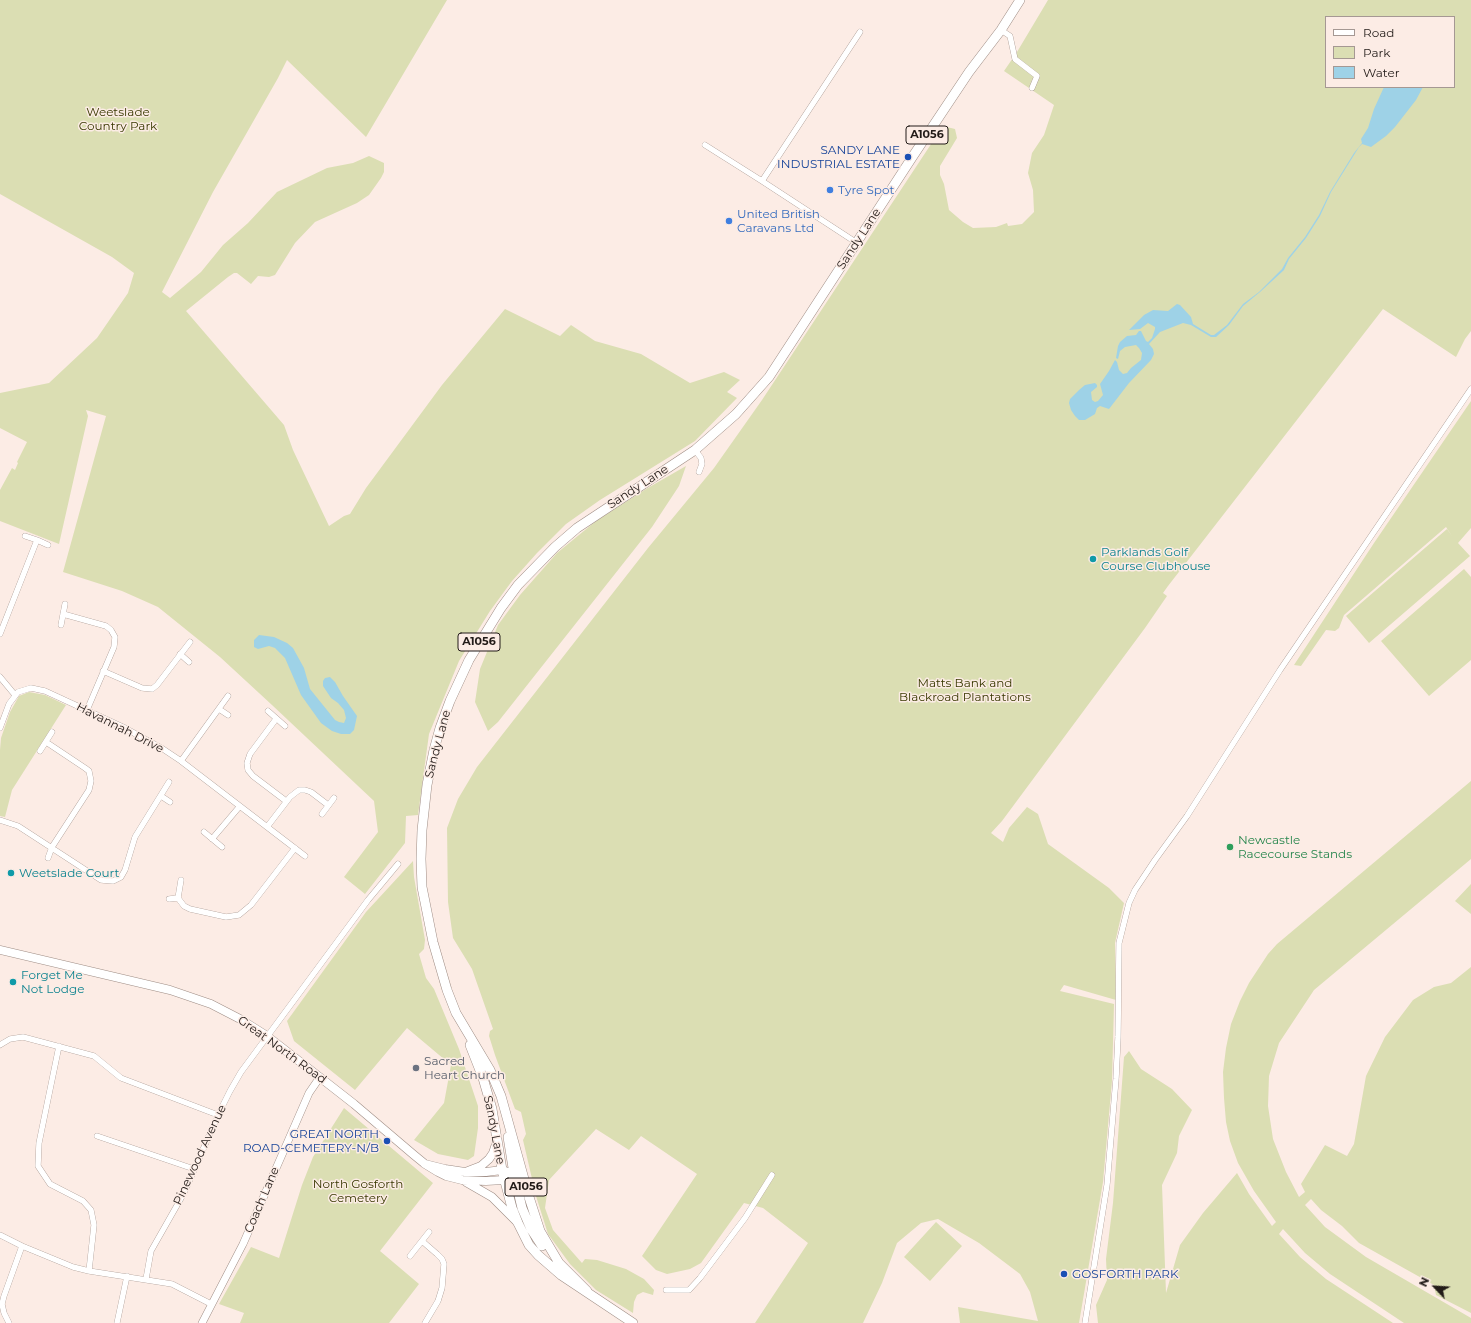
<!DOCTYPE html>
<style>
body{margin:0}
#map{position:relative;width:1471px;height:1323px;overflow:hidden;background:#fcece5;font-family:Montserrat,sans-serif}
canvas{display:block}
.legend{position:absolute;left:1325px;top:16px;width:130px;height:72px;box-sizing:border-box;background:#fcece5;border:1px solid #a59893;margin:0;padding:5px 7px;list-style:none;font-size:12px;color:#221b18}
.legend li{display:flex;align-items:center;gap:8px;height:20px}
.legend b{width:20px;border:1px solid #a59893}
.north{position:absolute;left:1415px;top:1267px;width:40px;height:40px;-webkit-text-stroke:3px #fcece5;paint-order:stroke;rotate:295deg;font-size:11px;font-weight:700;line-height:16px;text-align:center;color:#221b18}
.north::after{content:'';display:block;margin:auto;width:14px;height:18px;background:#221b18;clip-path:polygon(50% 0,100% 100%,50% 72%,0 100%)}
</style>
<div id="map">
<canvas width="1471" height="1323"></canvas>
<ul class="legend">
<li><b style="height:5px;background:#fff"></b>Road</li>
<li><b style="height:11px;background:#dbdeb3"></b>Park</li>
<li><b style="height:11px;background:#9ed2e7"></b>Water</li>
</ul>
<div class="north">N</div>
</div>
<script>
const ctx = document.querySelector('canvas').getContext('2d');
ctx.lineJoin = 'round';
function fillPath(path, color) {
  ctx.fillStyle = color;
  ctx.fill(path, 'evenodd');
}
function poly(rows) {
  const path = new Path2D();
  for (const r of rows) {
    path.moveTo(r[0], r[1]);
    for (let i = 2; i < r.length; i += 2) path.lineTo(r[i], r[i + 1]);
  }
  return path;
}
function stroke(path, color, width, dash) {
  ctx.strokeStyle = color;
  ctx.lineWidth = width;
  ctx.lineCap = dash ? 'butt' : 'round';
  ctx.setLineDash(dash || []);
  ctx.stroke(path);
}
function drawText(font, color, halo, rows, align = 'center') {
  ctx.font = font + ' Montserrat,sans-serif';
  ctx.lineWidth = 3;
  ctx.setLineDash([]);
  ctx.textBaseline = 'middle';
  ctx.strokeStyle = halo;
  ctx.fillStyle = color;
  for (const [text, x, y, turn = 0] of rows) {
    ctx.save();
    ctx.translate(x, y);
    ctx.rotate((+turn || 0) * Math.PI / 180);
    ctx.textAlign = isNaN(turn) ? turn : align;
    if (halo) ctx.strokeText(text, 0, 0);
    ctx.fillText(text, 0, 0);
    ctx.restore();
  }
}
fillPath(poly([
 [0,0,447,0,366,137,287,60,278,78,213,192,162,292,170,298,201,272,223,245,248,223,277,192,327,168,353,163,369,156,384,163,384,172,381,178,369,195,357,203,315,222,295,243,275,275,269,277,258,276,251,284,237,273,234,273,228,277,186,311,284,425,293,450,329,526,344,516,350,514,366,488,442,385,505,309,560,336,571,325,595,341,641,354,690,383,724,372,740,380,727,392,737,398,695,441,600,500,566,524,537,553,512,581,490,611,459,661,429,734,418,815,406,816,405,843,365,894,344,877,378,832,374,801,272,705,220,657,158,607,122,591,63,572,106,416,86,410,88,416,59,544,0,521,0,490,12,468,15,470,18,463,17,462,27,442,0,428,0,393,49,383,97,338,128,293,134,273,112,257,0,194],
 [1048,0,1471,0,1471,331,1465,339,1456,357,1383,309,1168,586,1163,593,1167,596,1145,628,1002,821,991,833,1003,842,1009,828,1027,807,1038,814,1048,844,1109,888,1124,903,1115,943,1116,1000,1064,985,1060,991,1114,1004,1112,1081,1103,1182,1079,1323,960,1323,958,1307,1038,1321,1030,1292,1020,1274,979,1243,938,1219,921,1223,897,1243,882,1283,863,1323,755,1323,808,1243,763,1208,744,1203,701,1263,690,1269,667,1274,656,1270,642,1256,697,1174,641,1136,629,1150,596,1129,549,1180,545,1208,553,1230,582,1263,585,1259,597,1260,626,1269,644,1279,654,1290,653,1295,643,1292,637,1295,634,1302,633,1313,596,1290,570,1264,548,1234,536,1196,523,1140,526,1134,521,1112,515,1109,495,1055,489,1036,490,1031,493,1029,472,969,453,938,448,902,447,828,458,799,477,767,648,548,714,468,762,400,943,126,955,129,957,138,940,166,940,175,944,184,949,210,963,222,973,228,996,227,1007,223,1008,226,1022,224,1034,212,1033,190,1028,173,1032,153,1044,135,1054,105,1004,71,1017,52],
 [1326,17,1454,17,1454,87,1326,87],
 [1471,401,1471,528,1458,543,1470,556,1369,643,1346,616,1447,529,1452,536,1446,527,1344,615,1339,628,1335,631,1326,630,1301,666,1294,665,1374,543],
 [686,466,679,486,652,527,498,722,488,731,475,702,480,669,498,625,520,595,557,553,596,521,646,489],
 [1464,569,1471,577,1471,660,1429,696,1381,641],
 [29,692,45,695,66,705,12,790,5,817,0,816,0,750,1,738,10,712,19,696],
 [1471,781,1471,859,1314,990,1279,1043,1269,1076,1268,1106,1273,1139,1286,1172,1299,1197,1305,1192,1301,1184,1325,1145,1347,1156,1354,1144,1366,1076,1385,1037,1413,1000,1434,987,1451,983,1471,967,1471,1313,1436,1295,1434,1285,1359,1243,1342,1226,1321,1210,1311,1199,1305,1205,1325,1227,1366,1257,1471,1318,1471,1323,1404,1323,1330,1274,1305,1253,1283,1229,1279,1234,1300,1257,1326,1279,1393,1323,1098,1323,1096,1305,1107,1280,1106,1259,1113,1203,1124,1057,1129,1051,1141,1069,1172,1089,1192,1110,1179,1136,1177,1153,1162,1185,1166,1293,1180,1245,1203,1213,1237,1173,1249,1194,1272,1226,1276,1222,1254,1191,1238,1163,1230,1141,1226,1122,1224,1098,1223,1072,1226,1048,1231,1024,1240,1001,1249,983,1268,954,1277,944],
 [413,861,414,877,425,940,424,949,419,954,426,978,434,989,459,1049,478,1106,478,1128,474,1156,468,1160,438,1154,414,1140,444,1103,451,1065,407,1028,355,1090,294,1041,287,1021,366,912],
 [1471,884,1471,914,1455,901],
 [344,1108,433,1183,380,1251,419,1284,389,1323,240,1323,244,1313,219,1304,251,1247,279,1258,302,1185,313,1157],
 [936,1222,962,1246,930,1281,904,1257]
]), '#dbdeb3');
fillPath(poly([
 [1384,87,1423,87,1416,100,1395,127,1386,136,1371,147,1362,144,1359,147,1331,192,1320,216,1306,238,1289,259,1284,270,1260,292,1243,306,1229,325,1216,337,1211,337,1191,325,1183,323,1160,332,1149,344,1153,349,1154,354,1151,360,1129,383,1109,409,1100,406,1097,408,1095,414,1085,420,1079,420,1075,416,1071,410,1069,403,1070,399,1079,390,1085,385,1095,383,1097,385,1097,387,1091,392,1092,400,1095,402,1098,401,1103,395,1100,384,1109,371,1115,360,1117,362,1119,370,1123,374,1127,373,1131,368,1141,360,1142,353,1139,348,1136,345,1125,347,1120,351,1118,359,1116,358,1118,346,1120,342,1127,336,1136,335,1139,331,1141,331,1146,341,1148,342,1152,338,1155,329,1155,327,1148,323,1140,329,1129,330,1144,315,1153,310,1168,311,1177,304,1180,305,1191,317,1193,324,1211,335,1214,335,1227,325,1243,304,1259,292,1282,269,1288,258,1305,237,1319,215,1330,192,1354,153,1362,143,1361,139,1368,128,1374,109],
 [259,635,274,637,287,643,293,648,304,668,310,689,335,720,339,722,344,723,346,718,344,710,338,703,331,698,323,686,323,681,325,678,330,677,335,682,343,696,357,716,354,730,350,734,341,734,332,731,321,723,301,695,285,658,275,648,269,646,258,649,254,647,254,640]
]), '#9ed2e7');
const minor = poly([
 [1001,30,1010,36,1015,59,1037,76,1032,88],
 [705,145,762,181],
 [857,243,762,181,860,32],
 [695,450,701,458,702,464,699,472],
 [37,540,48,545],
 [63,614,106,626,111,630,115,637,114,647,87,710],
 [61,625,65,604],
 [0,634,37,540,25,536],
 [180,654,189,662],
 [103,671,142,688,152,689,157,685,190,642],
 [0,677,15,695],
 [219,709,228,715],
 [268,711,285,726],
 [276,719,250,754,247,763,248,770,253,776,286,801],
 [0,728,9,704,18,692,31,688,45,691,123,727,163,749,181,761,305,856],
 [46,742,85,768,89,771,91,781,89,790,52,847,48,858],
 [40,751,52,732],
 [181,761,228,696],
 [161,796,170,802],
 [322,814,334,798],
 [0,820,18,826,101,880,113,881,121,877,125,870,135,837,169,782],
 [267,827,290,797,299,790,305,790,311,792,328,805],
 [204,832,222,847],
 [212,839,240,806],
 [178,898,184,906,190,909,226,917,239,915,251,905,295,848],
 [169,899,178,898,181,880],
 [0,1045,10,1039,23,1037,94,1056,121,1078,218,1115],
 [59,1046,39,1143,38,1166,50,1184,83,1201,91,1210,94,1225,89,1271],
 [97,1136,194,1169],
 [0,1235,22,1246,73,1267,89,1271,172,1284,211,1304],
 [422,1241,437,1254,442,1259,444,1264,442,1288,438,1301,425,1323],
 [410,1256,429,1232],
 [146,1279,151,1251,184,1193,218,1115,230,1091,241,1072,368,900,398,864],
 [666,1290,689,1290,700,1278,745,1218,772,1175],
 [9,1323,4,1313,2,1304,4,1296,22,1246],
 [117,1323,127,1276],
 [1085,1323,1107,1185,1116,1079,1118,1037,1119,943,1129,903,1135,890,1155,860,1187,816,1280,670,1471,389]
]);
const tertiary = poly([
 [202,1323,243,1244,309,1093,320,1077]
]);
const secondary = poly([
 [0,950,170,990,211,1004,240,1019,267,1036,354,1104,414,1155,425,1164,438,1172,446,1176,462,1180,486,1181,504,1180,509,1179,514,1174,502,1170,486,1172,465,1172,445,1169,425,1164],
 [468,1171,481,1166,489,1159,493,1153,497,1141],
 [466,1182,492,1197,518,1223]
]);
const primary = poly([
 [470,1045,483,1078,492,1109,502,1170,512,1208,518,1223,529,1245,538,1255,561,1275,633,1323],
 [508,1137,514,1174,522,1208,531,1229,542,1246],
 [587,1291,559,1263,540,1231,529,1197,501,1096,490,1070,456,1013,447,990,433,942,422,887,421,859,422,830,427,785,434,750,440,728,450,701,469,660,501,608,518,585,555,547,577,528,695,450,736,414,769,377,913,156,969,72,1001,30,1020,0]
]);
stroke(minor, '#9e8c84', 6);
stroke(tertiary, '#9e8c84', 8);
stroke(secondary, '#9e8c84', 9);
stroke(primary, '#9e8c84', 10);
stroke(minor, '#fff', 5.5);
stroke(tertiary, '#fff', 7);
stroke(secondary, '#fff', 8);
stroke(primary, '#fff', 9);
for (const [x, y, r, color] of [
 [908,157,4,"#1a4fb4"],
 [830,190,4,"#3f7fe0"],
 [729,221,4,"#3f7fe0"],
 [1093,559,4,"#0f9aa8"],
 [1230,847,4,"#2e9e5b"],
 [11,873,4,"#0f9aa8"],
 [13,982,4,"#0f9aa8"],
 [416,1068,4,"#6b7280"],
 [387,1141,4,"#1a4fb4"],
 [1064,1274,4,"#1a4fb4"]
]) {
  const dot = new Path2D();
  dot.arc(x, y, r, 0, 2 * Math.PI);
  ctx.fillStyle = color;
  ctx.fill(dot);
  stroke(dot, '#fcece5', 1.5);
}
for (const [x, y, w] of [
 [927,135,42],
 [479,642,42],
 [526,1187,42]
]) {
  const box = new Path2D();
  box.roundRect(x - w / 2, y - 9, w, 18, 3);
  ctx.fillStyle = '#fcece5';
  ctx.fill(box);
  stroke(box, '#221b18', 1);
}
drawText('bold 11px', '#221b18', null, [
 ["A1056",927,135],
 ["A1056",479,642],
 ["A1056",526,1187]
]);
drawText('12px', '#383800', '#fcece5', [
 ["Weetslade",118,112],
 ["Country Park",118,126],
 ["Matts Bank and",965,683],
 ["Blackroad Plantations",965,697],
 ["North Gosforth",358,1184],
 ["Cemetery",358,1198]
]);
drawText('12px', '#164399', '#fcece5', [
 ["SANDY LANE",900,150],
 ["INDUSTRIAL ESTATE",900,164],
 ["GREAT NORTH",379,1134],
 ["ROAD-CEMETERY-N/B",379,1148],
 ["GOSFORTH PARK",1072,1274,"left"]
], 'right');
drawText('12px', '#366cbe', '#fcece5', [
 ["Tyre Spot",838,190],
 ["United British",737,214],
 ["Caravans Ltd",737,228]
], 'left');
drawText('12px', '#221b18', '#fcece5', [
 ["Sandy Lane",859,239,-57],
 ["Sandy Lane",638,487,-33],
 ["Havannah Drive",120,728,27],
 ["Sandy Lane",438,744,-75],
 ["Great North Road",282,1050,36],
 ["Sandy Lane",494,1130,79],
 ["Pinewood Avenue",200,1155,-65],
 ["Coach Lane",262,1200,-67]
]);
drawText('12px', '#0d838f', '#fcece5', [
 ["Parklands Golf",1101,552],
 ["Course Clubhouse",1101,566],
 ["Weetslade Court",19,873],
 ["Forget Me",21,975],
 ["Not Lodge",21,989]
], 'left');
drawText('12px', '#27864d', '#fcece5', [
 ["Newcastle",1238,840],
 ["Racecourse Stands",1238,854]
], 'left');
drawText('12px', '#5b616d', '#fcece5', [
 ["Sacred",424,1061],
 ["Heart Church",424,1075]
], 'left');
</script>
